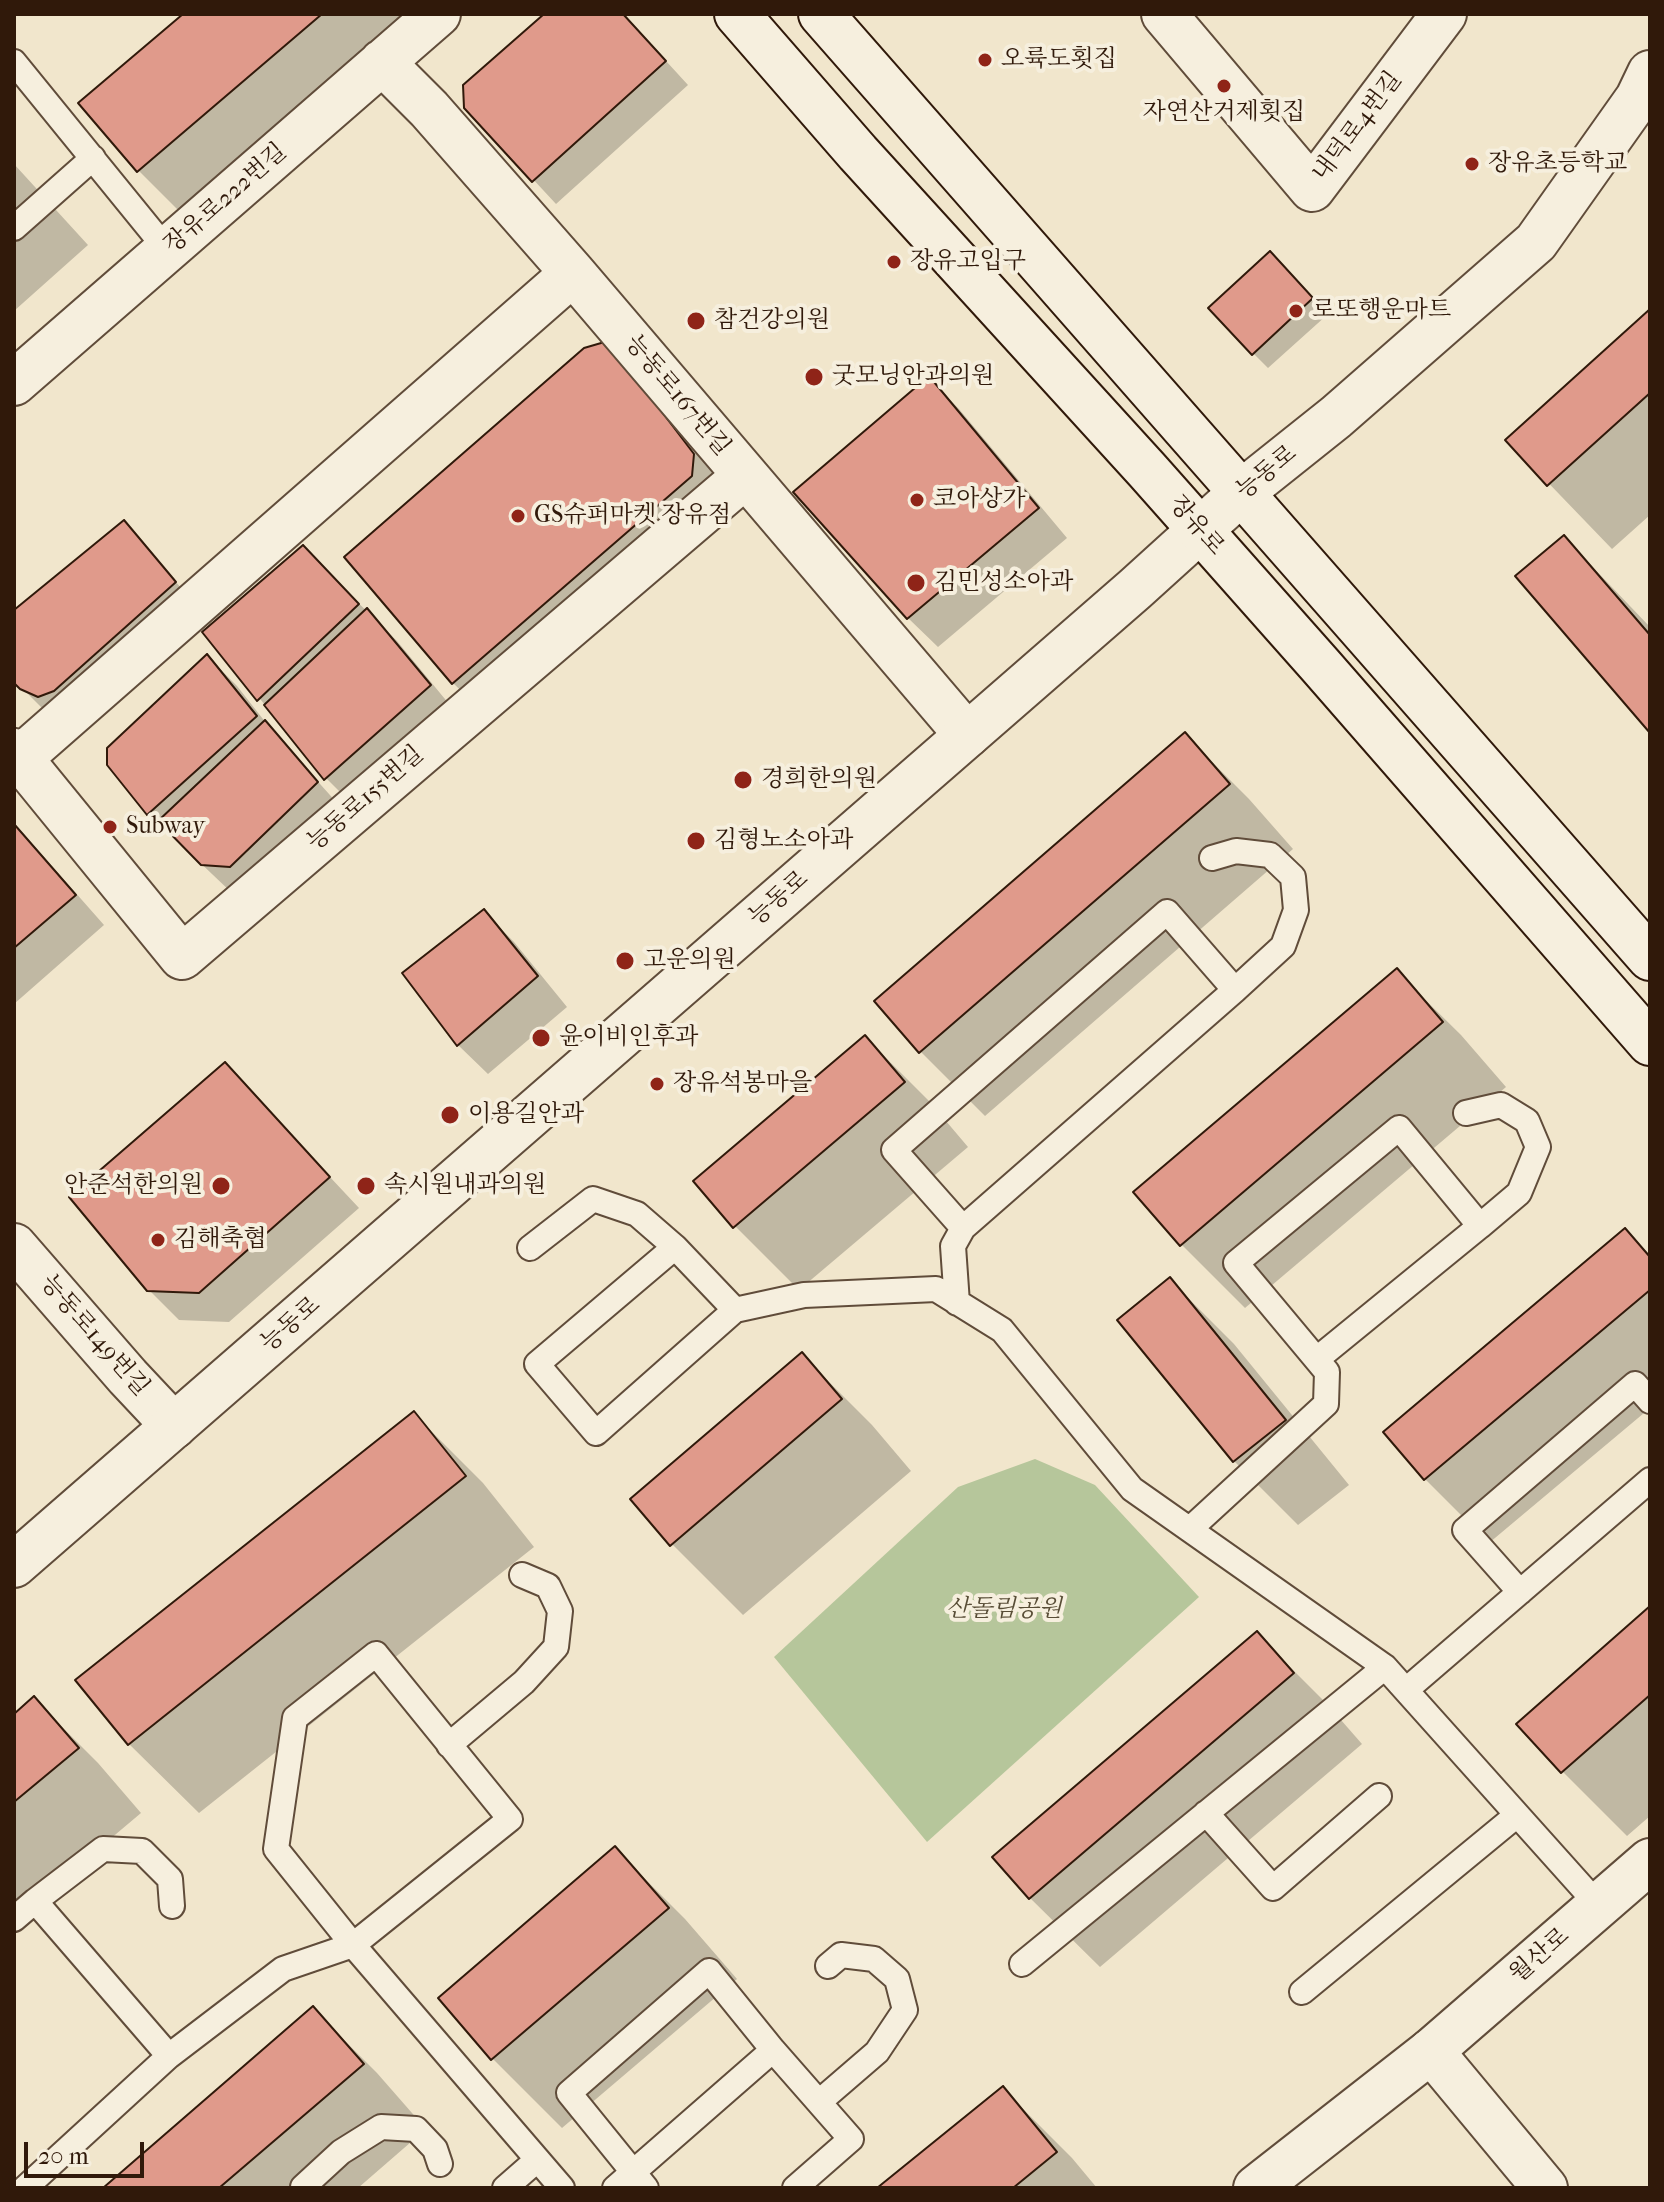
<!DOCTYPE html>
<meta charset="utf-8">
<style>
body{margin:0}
#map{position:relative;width:1664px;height:2202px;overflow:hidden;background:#f1e6cc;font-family:"IM FELL French Canon",serif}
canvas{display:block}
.frame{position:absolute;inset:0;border:16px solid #30190a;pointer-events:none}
.scale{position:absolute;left:24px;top:2142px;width:120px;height:36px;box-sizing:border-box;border:4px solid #30190a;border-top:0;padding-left:10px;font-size:24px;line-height:28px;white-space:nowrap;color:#30190a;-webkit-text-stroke:6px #f6efde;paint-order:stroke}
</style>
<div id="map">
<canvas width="1664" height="2202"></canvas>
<div class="frame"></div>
<div class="scale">20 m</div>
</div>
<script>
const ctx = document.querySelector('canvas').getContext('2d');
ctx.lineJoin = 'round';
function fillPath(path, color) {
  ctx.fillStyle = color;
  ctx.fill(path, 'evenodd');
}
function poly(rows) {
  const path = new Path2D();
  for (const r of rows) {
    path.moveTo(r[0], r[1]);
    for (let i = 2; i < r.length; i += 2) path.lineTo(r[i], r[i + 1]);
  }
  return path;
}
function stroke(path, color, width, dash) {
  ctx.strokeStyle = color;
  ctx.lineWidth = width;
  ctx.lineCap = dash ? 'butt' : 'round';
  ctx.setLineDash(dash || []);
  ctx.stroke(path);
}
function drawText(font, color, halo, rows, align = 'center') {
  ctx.font = font + ' "IM FELL French Canon","Noto Serif KR",serif';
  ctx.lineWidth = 8;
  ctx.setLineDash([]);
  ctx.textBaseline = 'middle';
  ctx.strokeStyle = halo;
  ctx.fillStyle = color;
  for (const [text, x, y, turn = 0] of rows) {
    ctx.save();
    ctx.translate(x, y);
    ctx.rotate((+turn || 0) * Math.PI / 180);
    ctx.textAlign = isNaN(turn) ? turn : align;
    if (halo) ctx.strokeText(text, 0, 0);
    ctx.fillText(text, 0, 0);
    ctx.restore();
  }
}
fillPath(poly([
 [1035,1459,1095,1485,1199,1597,927,1842,774,1657,958,1487]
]), '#b6c69b');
fillPath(poly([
 [186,14,461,14,202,234,138,170],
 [547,14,623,14,688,85,556,204,466,107],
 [14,164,88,245,14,311],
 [1285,269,1327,315,1268,368,1253,353],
 [1650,311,1650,515,1612,549,1508,441],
 [637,373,723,485,483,712,453,683],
 [929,379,959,409,1067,538,938,647,908,618],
 [124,523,197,606,45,711,14,680,14,613],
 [1564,537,1650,627,1650,729],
 [332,577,397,641,459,716,356,808,326,778,205,633],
 [207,656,237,686,270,728,346,813,233,894,149,814,109,764],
 [1185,735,1249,799,1293,849,985,1116,921,1052,876,1001],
 [14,823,104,925,14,1004],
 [484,912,514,942,567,1007,488,1074,458,1045],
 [1396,971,1461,1035,1506,1087,1245,1308,1181,1244],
 [865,1037,929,1101,968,1147,799,1290,735,1226,696,1182],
 [225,1065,359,1208,229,1322,179,1320,148,1289],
 [1625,1230,1650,1255,1650,1408,1489,1543,1425,1479],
 [1170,1280,1234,1344,1349,1485,1298,1525,1234,1461],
 [802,1355,872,1425,911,1471,743,1615,672,1544],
 [414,1414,483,1483,534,1547,199,1813,129,1744],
 [1650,1609,1650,1816,1627,1836,1563,1772,1519,1724],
 [1257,1634,1327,1704,1362,1744,1100,1967,1030,1898],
 [34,1699,98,1763,141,1813,14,1920,14,1716],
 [615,1849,685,1919,737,1979,562,2128,492,2058],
 [313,2009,377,2073,426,2129,358,2188,106,2188],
 [1003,2089,1072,2158,1097,2188,881,2188]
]), '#0003');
const building = poly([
 [183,14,322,14,137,172,78,103,183,14],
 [544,14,623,14,666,61,532,182,464,108,463,85,544,14],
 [1270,251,1313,298,1252,355,1208,308,1270,251],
 [1650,309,1650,393,1547,486,1505,440,1650,309],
 [608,341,694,454,692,476,452,684,344,557,584,348,608,341],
 [929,376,1039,508,907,619,793,492,929,376],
 [124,520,176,582,54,691,38,697,20,689,14,683,14,610,124,520],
 [1564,535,1650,635,1650,733,1515,576,1564,535],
 [303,545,359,604,257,701,202,632,303,545],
 [367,608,431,685,324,780,264,705,367,608],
 [207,654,257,716,147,815,107,765,107,748,207,654],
 [265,720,318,782,230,867,201,865,158,821,265,720],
 [1185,732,1230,784,919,1053,874,1001,1185,732],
 [14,824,76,895,14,948,14,824],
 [484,909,538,976,457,1046,402,973,484,909],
 [1397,968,1443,1022,1180,1246,1133,1192,1397,968],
 [865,1035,905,1082,733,1228,693,1181,865,1035],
 [225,1062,330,1177,199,1293,147,1291,69,1197,225,1062],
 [1625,1228,1650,1257,1650,1290,1424,1480,1383,1432,1625,1228],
 [1170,1277,1286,1420,1233,1462,1117,1320,1170,1277],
 [802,1352,842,1399,670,1546,630,1499,802,1352],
 [414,1411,466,1476,128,1745,75,1680,414,1411],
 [1650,1606,1650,1695,1561,1773,1516,1724,1650,1606],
 [1257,1631,1294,1673,1029,1899,992,1857,1257,1631],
 [34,1696,79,1748,14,1802,14,1714,34,1696],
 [615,1846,669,1908,491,2060,438,1998,615,1846],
 [313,2006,364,2064,219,2188,103,2188,313,2006],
 [1003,2086,1057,2152,1013,2188,877,2188,1003,2086]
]);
fillPath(building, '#e09a8b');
stroke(building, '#30190a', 2);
const service = poly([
 [14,62,167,250],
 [14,228,93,158],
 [1212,858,1236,851,1270,855,1293,877,1296,910,1283,946,1235,990],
 [1466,1113,1501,1105,1527,1121,1538,1147,1519,1193,1480,1226],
 [530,1248,593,1199,637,1214,675,1247],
 [957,1303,953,1246,963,1228,1235,990,1167,912,894,1150,963,1228],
 [735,1310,675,1247,537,1364,596,1433,735,1310,804,1295,936,1289,1002,1330,1132,1489,1385,1667,1599,1906],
 [1190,1529,1326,1404,1327,1372,1236,1263,1399,1128,1480,1226,1317,1359],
 [1520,1592,1465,1530,1635,1384,1650,1401],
 [376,1654,510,1819,353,1945,276,1849,295,1718,376,1654],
 [1406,1690,1650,1480],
 [449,1745,524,1682,556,1647,560,1611,548,1586,522,1575],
 [1206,1813,1273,1888,1379,1796],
 [35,1901,103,1849,142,1851,170,1879,172,1906],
 [14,1919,35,1901,169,2056],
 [1022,1964,1385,1667],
 [1302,1992,1517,1815],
 [819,2102,877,2052,905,2010,897,1979,874,1959,841,1955,828,1966],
 [303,2187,341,2152,381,2127,416,2129,435,2149,440,2164],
 [25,2188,169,2056,283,1969,353,1945,562,2188],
 [505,2188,537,2160],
 [615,2188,773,2050,851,2139,795,2188],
 [646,2188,569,2093,709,1971,773,2050]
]);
const minor = poly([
 [1164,14,1312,189,1444,14],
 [382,62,429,109,573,273,967,735],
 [14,383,438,14],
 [14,751,182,957,745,476],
 [20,758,573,273],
 [14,1246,128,1377,174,1426],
 [1431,2051,1545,2188]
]);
const tertiary = poly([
 [14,1565,1135,589,1242,492,1336,417,1536,242,1638,98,1650,73],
 [1256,2188,1431,2051,1650,1861]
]);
const secondary = poly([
 [737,14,858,153,1147,470,1320,665,1650,1043],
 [821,14,1650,958]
]);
stroke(service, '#604c3a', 28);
stroke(minor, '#604c3a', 48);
stroke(tertiary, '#604c3a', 48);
stroke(secondary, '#30190a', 48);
stroke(service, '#f6efde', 24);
stroke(minor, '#f6efde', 44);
stroke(tertiary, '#f6efde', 44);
stroke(secondary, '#f6efde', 44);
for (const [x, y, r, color] of [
 [985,60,8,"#8f2418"],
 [1224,86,8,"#8f2418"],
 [1472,164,8,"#8f2418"],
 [894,262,8,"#8f2418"],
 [1296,311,8,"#8f2418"],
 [696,321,10,"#8f2418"],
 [814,377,10,"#8f2418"],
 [917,500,8,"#8f2418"],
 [518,516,8,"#8f2418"],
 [916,583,10,"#8f2418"],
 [743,780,10,"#8f2418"],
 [110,827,8,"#8f2418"],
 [696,841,10,"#8f2418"],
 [625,961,10,"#8f2418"],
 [541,1038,10,"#8f2418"],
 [657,1084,8,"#8f2418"],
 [450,1115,10,"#8f2418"],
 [221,1186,10,"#8f2418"],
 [366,1186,10,"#8f2418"],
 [158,1240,8,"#8f2418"]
]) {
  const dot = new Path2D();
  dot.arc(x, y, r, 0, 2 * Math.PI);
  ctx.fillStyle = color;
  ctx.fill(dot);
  stroke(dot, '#f6efde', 3);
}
drawText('24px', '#30190a', '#f6efde', [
 ["오륙도횟집",1001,60],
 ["자연산거제횟집",1224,113,"center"],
 ["장유초등학교",1488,164],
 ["장유고입구",910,262],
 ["로또행운마트",1312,311],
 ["참건강의원",714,321],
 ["굿모닝안과의원",832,377],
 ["코아상가",933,500],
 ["GS슈퍼마켓 장유점",534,516],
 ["김민성소아과",934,583],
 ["경희한의원",761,780],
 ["Subway",126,827],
 ["김형노소아과",714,841],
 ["고운의원",643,961],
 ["윤이비인후과",559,1038],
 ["장유석봉마을",673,1084],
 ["이용길안과",468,1115],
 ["안준석한의원",203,1186,"right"],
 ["속시원내과의원",384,1186],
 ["김해축협",174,1240]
], 'left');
drawText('24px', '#30190a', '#f6efde', [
 ["내덕로4번길",1358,127,-53],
 ["장유로222번길",226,199,-41],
 ["능동로167번길",677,396,50],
 ["능동로",1267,473,-39],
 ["장유로",1196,526,49],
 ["능동로155번길",366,799,-41],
 ["능동로",779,899,-41],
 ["능동로",291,1325,-41],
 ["능동로149번길",94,1336,49],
 ["월산로",1540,1956,-41]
]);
drawText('italic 24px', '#584d36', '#f6efde', [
 ["산돌림공원",1004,1610]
]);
</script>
